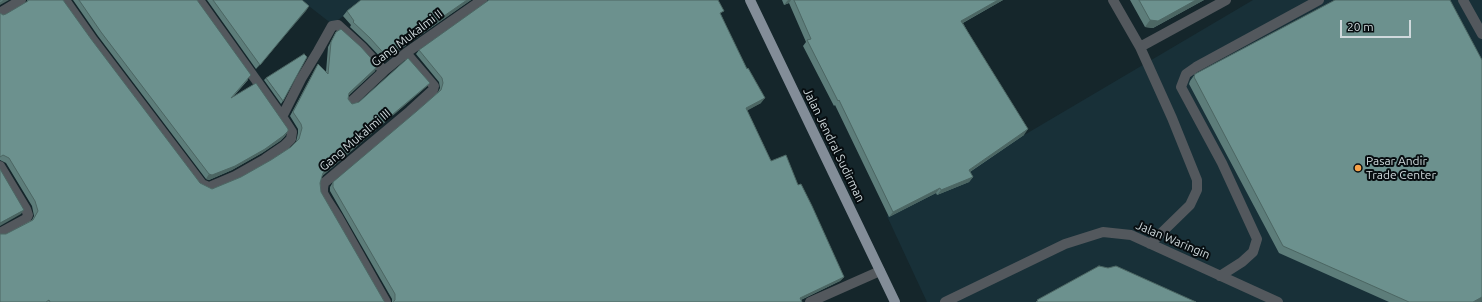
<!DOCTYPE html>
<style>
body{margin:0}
#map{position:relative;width:1482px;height:302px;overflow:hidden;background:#15262b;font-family:Ubuntu,sans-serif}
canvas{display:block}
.scale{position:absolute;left:1340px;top:20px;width:71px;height:18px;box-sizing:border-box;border:2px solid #cfd9dc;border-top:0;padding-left:5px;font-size:12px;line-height:14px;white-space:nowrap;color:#cfd9dc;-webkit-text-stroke:3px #070d10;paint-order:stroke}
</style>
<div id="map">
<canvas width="1482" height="302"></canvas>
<div class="scale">20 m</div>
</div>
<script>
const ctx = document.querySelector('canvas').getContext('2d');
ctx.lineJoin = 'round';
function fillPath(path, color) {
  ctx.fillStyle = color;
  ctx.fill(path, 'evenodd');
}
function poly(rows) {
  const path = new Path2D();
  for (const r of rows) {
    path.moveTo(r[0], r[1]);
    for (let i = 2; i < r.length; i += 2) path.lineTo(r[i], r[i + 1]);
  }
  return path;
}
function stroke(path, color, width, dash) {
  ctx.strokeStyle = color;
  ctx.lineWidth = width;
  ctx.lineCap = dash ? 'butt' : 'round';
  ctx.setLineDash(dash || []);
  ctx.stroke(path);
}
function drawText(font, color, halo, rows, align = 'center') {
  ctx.font = font + ' Ubuntu,sans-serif';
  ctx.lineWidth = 4;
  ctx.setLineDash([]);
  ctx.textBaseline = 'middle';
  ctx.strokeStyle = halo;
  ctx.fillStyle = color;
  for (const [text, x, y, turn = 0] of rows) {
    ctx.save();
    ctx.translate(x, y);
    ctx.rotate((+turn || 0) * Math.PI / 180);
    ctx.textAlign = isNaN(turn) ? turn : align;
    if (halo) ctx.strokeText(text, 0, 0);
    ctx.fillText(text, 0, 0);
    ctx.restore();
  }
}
fillPath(poly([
 [301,0,367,0,332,24],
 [1253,0,1482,0,1482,302,927,302,887,216]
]), '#183038');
stroke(poly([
 [65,0,93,40,202,184,209,187,235,176,265,159,284,146,291,139,292,132,281,115],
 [199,0,281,115,284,113,301,79,318,51,332,26,338,25,362,47,384,71],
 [1113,0,1140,47,1172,118,1197,180,1197,190,1190,205,1150,244],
 [1463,0,1482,34],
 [0,13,21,0],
 [1140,47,1226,0],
 [351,102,384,71,406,53,482,0],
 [0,166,26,209,28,215,26,219,0,233],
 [1220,276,1242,262,1253,252,1257,239,1222,163,1181,87,1186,74,1196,67,1319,0],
 [386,302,338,217,327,200,323,193,323,188,324,183,410,111,433,90,434,86,406,53],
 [810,302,880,271],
 [945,302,1065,244,1103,232,1131,235,1278,302]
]), '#53585d', 10);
stroke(poly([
 [750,0,895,302]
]), '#838d98', 10);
fillPath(poly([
 [27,0,63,0,91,39,200,183,212,189,241,177,271,160,291,147,296,142,298,133,298,129,290,116,315,69,318,64,326,72,328,47,336,32,375,71,349,95,348,99,352,104,430,83,426,87,322,176,320,183,321,192,384,301,385,302,0,302,6,234,32,220,34,216,32,206,6,163,0,160,0,13,3,15,6,14,27,2],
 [73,0,197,0,248,80,233,97,288,131,285,136,280,141,262,153,232,170,209,180,206,179,98,36],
 [207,0,302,0,309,6,256,69],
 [361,0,471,0,402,48,385,62,367,43,350,27,351,25,343,16,347,11],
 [488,0,718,0,721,15,761,103,747,110,771,161,798,185,844,277,840,281,801,300,802,302,392,302,392,299,330,191,330,187,333,182,417,111,438,92,440,88,439,82,416,54,419,50,487,2],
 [782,0,1003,0,963,23,1024,135,970,172,973,177,969,182,937,195,936,193,889,217,835,105,834,106,803,46,806,42,789,3,784,5],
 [1130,0,1204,0,1153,28,1145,27],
 [1482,60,1482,301,1481,302,1389,302,1279,253,1189,84,1190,81,1195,74],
 [266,78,283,101,281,104,264,80]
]), '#5d7d7a');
fillPath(poly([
 [4,0,9,0,0,5,0,3],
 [467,0,471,0,402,48,385,62,388,58,405,43],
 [788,0,791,0,789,3,784,5],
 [998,0,1003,0,957,26,961,21],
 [1196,0,1204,0,1153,28,1145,27,1150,20],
 [309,6,306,11,256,69,260,65],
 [378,66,375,71,346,98,349,93],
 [430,83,426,87,320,178,323,173],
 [765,98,761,103,743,113,746,108],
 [1028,129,1024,135,965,175,969,170],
 [288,131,285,136,280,141,262,153,232,170,209,180,206,179,209,174],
 [973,177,969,182,937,195,941,190],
 [940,188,936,193,889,217,893,212],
 [24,210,21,214,0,226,0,223],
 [844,277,840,281,796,302,800,298],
 [1482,297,1482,301,1481,302,1473,302]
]), '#4c6663');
const building = poly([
 [0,0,4,0,0,3,0,0],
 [28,0,63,0,91,39,200,183,212,189,241,177,271,160,291,147,299,139,302,128,301,124,293,112,318,64,328,74,331,42,336,32,341,29,361,47,378,66,349,93,348,99,352,104,359,102,408,58,430,83,323,173,320,183,321,192,384,301,385,302,50,302,49,300,46,302,0,302,0,234,6,234,33,220,38,211,35,201,9,158,3,155,0,157,0,13,3,15,6,14,28,1,28,0],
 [79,0,197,0,251,75,231,98,256,83,288,129,288,131,283,136,265,149,235,166,212,175,209,174,101,32,79,0],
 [213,0,302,0,309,6,260,65,213,0],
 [361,0,467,0,405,43,388,58,370,38,353,22,354,21,347,11,361,0],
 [489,0,718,0,724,11,720,13,747,69,748,68,765,98,746,108,771,161,786,155,798,185,801,184,812,206,844,277,800,298,802,302,393,302,395,300,395,294,333,187,333,182,417,111,441,90,443,83,442,78,419,50,489,0],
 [794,0,998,0,961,21,1028,129,969,170,973,177,941,190,940,188,893,212,839,100,838,101,807,40,811,39,794,0],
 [1139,0,1196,0,1158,21,1150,20,1139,0],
 [1335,0,1450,0,1482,60,1482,297,1473,302,1409,302,1283,246,1194,77,1195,74,1335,0],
 [304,54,307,57,283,101,266,78,304,54],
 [0,169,24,210,0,223,0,169],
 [1099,266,1108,268,1116,266,1196,302,1036,302,1038,301,1037,300,1099,266]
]);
fillPath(building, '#6c918e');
stroke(building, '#4c6663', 1);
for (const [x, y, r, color] of [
 [1358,168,4,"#f7a248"]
]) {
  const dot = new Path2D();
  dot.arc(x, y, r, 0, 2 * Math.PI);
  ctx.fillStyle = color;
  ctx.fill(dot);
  stroke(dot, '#070d10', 1.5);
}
drawText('12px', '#cfd9dc', '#070d10', [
 ["Gang Mukalmi II",407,38,-37],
 ["Gang Mukalmi III",355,140,-40],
 ["Jalan Jendral Sudirman",834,145,64],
 ["Jalan Waringin",1173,240,23]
]);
drawText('12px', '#cfd9dc', '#070d10', [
 ["Pasar Andir",1366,161],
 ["Trade Center",1366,175]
], 'left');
</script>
